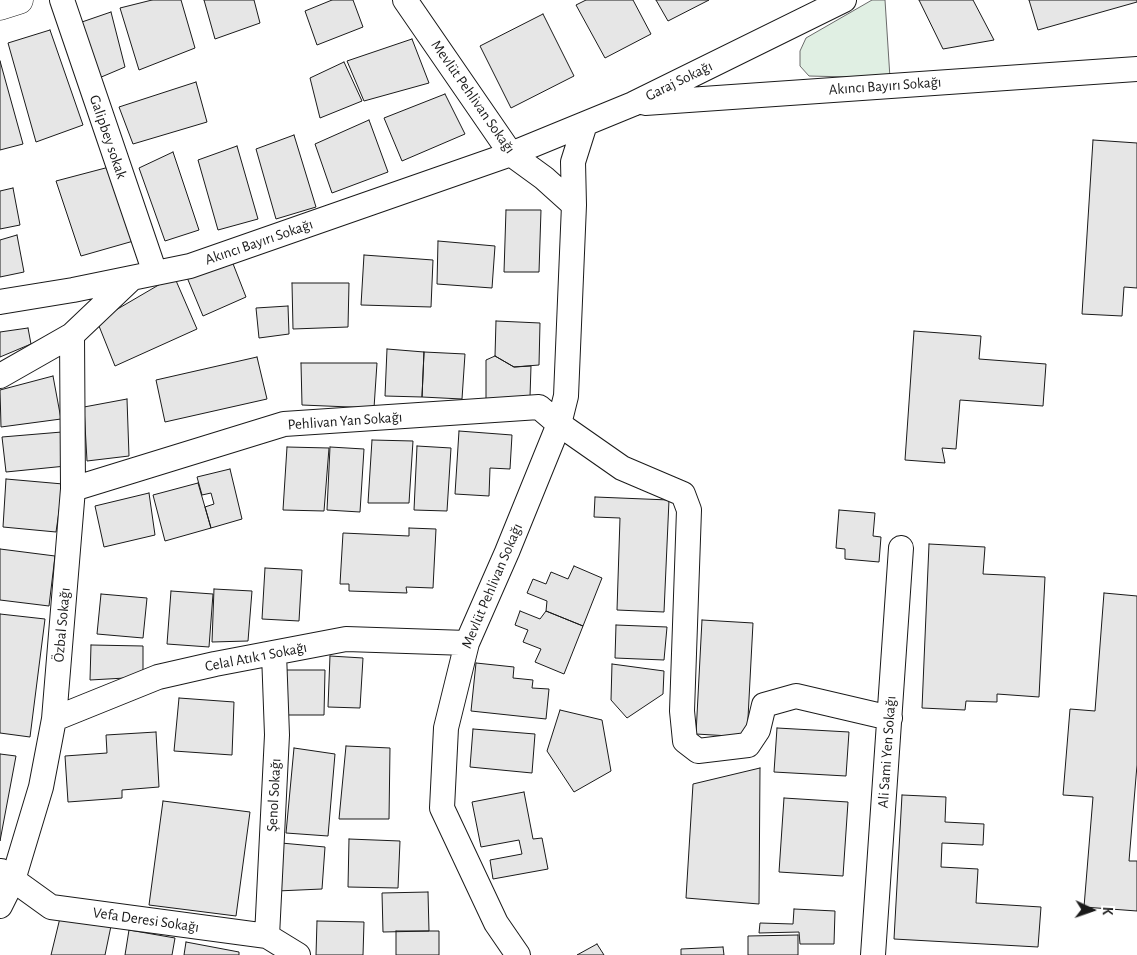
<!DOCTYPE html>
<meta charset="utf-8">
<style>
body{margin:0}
#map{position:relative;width:1137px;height:955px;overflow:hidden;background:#fff;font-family:"Alegreya Sans",sans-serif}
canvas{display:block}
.north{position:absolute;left:1067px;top:885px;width:50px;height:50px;-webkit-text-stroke:4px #fff;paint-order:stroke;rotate:93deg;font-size:14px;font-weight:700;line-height:20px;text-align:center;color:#1a1a1a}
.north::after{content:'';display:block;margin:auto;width:18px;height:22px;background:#1a1a1a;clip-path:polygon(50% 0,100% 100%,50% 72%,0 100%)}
</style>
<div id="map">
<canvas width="1137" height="955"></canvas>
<div class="north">K</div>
</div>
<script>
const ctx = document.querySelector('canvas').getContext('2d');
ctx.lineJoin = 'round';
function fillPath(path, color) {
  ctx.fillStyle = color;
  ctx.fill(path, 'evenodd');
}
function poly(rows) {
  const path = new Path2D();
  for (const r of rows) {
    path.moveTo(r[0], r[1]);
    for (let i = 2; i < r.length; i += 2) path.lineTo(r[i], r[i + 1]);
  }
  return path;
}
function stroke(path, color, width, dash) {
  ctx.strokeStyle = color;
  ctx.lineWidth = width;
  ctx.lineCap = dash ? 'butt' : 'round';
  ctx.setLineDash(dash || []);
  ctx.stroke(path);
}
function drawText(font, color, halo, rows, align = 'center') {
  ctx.font = font + ' "Alegreya Sans",sans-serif';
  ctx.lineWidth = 4;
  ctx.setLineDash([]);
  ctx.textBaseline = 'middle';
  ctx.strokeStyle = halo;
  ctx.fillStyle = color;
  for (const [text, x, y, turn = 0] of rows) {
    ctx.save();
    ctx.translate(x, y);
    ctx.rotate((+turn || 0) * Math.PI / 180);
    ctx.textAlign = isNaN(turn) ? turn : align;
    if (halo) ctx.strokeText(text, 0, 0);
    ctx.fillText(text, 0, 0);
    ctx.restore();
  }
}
const green = poly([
 [872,0,885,0,890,78,809,76,800,66,800,51,806,38,872,0]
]);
fillPath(green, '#e0efe3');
stroke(green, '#6a6a6a', 1);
const building = poly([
 [152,0,181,0,195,48,139,70,120,8,152,0],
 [204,0,254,0,260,23,215,39,204,0],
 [332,0,353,0,363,27,317,45,305,11,332,0],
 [586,0,633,0,651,34,605,58,576,5,586,0],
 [656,0,709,0,668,21,656,0],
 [919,0,973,0,994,40,943,49,919,0],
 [1029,0,1137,0,1137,2,1038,30,1029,0],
 [111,12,125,67,99,78,79,23,111,12],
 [543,14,574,76,511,108,480,46,543,14],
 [50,30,83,125,36,142,8,43,50,30],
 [412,39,429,83,364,101,347,61,412,39],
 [0,61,23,144,0,150,0,61],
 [344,62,362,101,320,118,310,78,344,62],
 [196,82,207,122,133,144,119,107,196,82],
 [445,94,465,134,402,161,384,118,445,94],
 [369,120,388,172,332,193,315,144,369,120],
 [294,135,316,207,276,219,256,149,294,135],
 [1093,140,1137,143,1137,288,1124,287,1122,316,1082,314,1093,140],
 [237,146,258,219,218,230,198,160,237,146],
 [173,152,199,230,165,241,139,168,173,152],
 [113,166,137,240,81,256,56,181,113,166],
 [13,188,20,225,0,229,0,191,13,188],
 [506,210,541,210,539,272,504,272,506,210],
 [17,235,24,272,0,277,0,240,17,235],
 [438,241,495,246,492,288,437,284,438,241],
 [364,255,433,260,431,307,361,305,364,255],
 [230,256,246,297,203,316,186,275,230,256],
 [174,276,197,329,115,366,97,321,174,276],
 [292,283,349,283,348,327,293,329,292,283],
 [288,306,289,334,259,338,256,308,288,306],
 [496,321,540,323,539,365,514,367,495,356,496,321],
 [28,328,31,344,0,357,0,332,28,328],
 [914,331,981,336,979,359,1046,364,1043,406,960,400,956,449,942,448,945,463,905,460,914,331],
 [387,349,424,352,422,397,385,396,387,349],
 [424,352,465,354,462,399,422,397,424,352],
 [495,356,514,367,531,366,530,397,486,400,486,360,495,356],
 [257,357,267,399,165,422,156,380,257,357],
 [301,363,377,363,374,408,302,405,301,363],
 [53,376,61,419,1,427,0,390,53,376],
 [127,399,129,456,87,461,84,407,127,399],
 [459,431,512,435,510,469,490,468,489,496,455,494,459,431],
 [62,432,66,466,6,472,2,437,62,432],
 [372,440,413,441,409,503,368,503,372,440],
 [417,446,451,448,447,511,414,510,417,446],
 [287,447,329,448,324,511,283,510,287,447],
 [330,447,364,449,360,512,327,510,330,447],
 [230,469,242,519,211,528,205,507,214,504,211,493,202,495,197,477,230,469],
 [6,479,63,484,56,532,3,527,6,479],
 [198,483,211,528,165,541,153,495,198,483],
 [149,493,155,535,104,547,95,506,149,493],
 [595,497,669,500,664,612,617,610,620,518,594,517,595,497],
 [839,510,875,513,873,536,881,537,879,562,845,559,845,549,836,548,839,510],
 [409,528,436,529,433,588,406,587,407,593,349,591,349,584,340,584,343,533,409,536,409,528],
 [929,544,985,547,983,574,1045,577,1039,697,997,694,997,702,966,701,965,710,922,708,929,544],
 [0,549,55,556,49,606,0,600,0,549],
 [574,566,602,578,583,626,546,611,547,601,527,593,533,579,546,584,551,572,568,579,574,566],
 [265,568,302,570,299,621,262,619,265,568],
 [214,589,252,591,248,641,212,642,214,589],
 [171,591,213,594,209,647,167,644,171,591],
 [1104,593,1137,596,1137,765,1129,861,1137,861,1137,911,1084,907,1093,797,1063,795,1070,709,1095,711,1104,593],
 [101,594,147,598,143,638,97,634,101,594],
 [520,611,540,619,546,611,583,626,564,674,535,662,541,649,523,642,528,630,515,625,520,611],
 [0,614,45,619,30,737,0,733,0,614],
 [702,620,753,623,747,737,696,734,702,620],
 [616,625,667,627,664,660,615,658,616,625],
 [91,645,143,646,143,677,90,680,91,645],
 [330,656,363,658,360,708,328,707,330,656],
 [476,663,514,667,513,678,533,680,532,688,549,689,546,719,471,711,476,663],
 [612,664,664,671,663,694,627,718,611,700,612,664],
 [285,670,325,670,324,715,285,715,285,670],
 [179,698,234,702,232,755,174,751,179,698],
 [560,710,602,720,611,771,574,792,547,751,560,710],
 [777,728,849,732,846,776,774,772,777,728],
 [473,729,535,734,532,773,470,767,473,729],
 [156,732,159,787,122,790,122,798,68,802,65,756,107,753,106,735,156,732],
 [346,746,390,748,389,819,339,819,346,746],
 [294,748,335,754,328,836,286,833,294,748],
 [0,754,16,756,0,841,0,754],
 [760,768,759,904,686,898,693,784,760,768],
 [524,792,533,839,542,838,548,869,493,879,490,860,522,854,519,840,481,847,472,802,524,792],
 [902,795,946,797,945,822,984,824,983,845,942,843,941,867,978,869,976,903,1041,907,1038,947,894,939,902,795],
 [784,798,848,802,843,876,779,872,784,798],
 [163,801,250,812,236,916,149,905,163,801],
 [349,839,400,841,398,888,348,887,349,839],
 [281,843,325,847,322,889,277,891,281,843],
 [428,892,429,931,383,932,382,893,428,892],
 [794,909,835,911,834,944,800,944,799,932,759,933,760,923,793,924,794,909],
 [60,918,111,926,105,955,51,955,60,918],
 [317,921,364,922,363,955,316,955,317,921],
 [129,930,175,938,172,955,125,955,129,930],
 [396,931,439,931,439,955,396,955,396,931],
 [798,935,798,955,748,955,748,936,798,935],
 [186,942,239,952,239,955,184,955,186,942],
 [597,944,604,955,577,955,597,944],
 [723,947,724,955,681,955,681,949,723,947]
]);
fillPath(building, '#e6e6e6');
stroke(building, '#1a1a1a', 1);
const minor = poly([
 [62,0,155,273],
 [405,0,511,154,544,178,574,205],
 [645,103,1137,69],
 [0,302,73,290,190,266,511,154,633,104,844,0],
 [0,376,72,335,132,278],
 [73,489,284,424,539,407,559,424,622,468,683,494,689,510,682,711,685,741,698,751,748,745,758,730,764,705,796,696,890,718],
 [54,719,158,677,215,664,346,639,467,643],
 [1,871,51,907,267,936,298,955],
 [0,906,13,880,41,787,54,719,73,489,72,335],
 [267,936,277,735,274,653],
 [518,955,496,923,442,808,446,728,467,643,507,552,559,424,566,396,574,205,573,162,585,124],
 [873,955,901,548]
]);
const major = poly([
 [0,6,19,0]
]);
stroke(minor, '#1a1a1a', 26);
stroke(major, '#1a1a1a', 29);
stroke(minor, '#fff', 24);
stroke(major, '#fff', 28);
drawText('15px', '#1a1a1a', '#fff', [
 ["Garaj Sokağı",679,81,-26],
 ["Akıncı Bayırı Sokağı",885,86,-4],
 ["Mevlüt Pehlivan Sokağı",473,97,55],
 ["Galipbey sokak",108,137,71],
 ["Akıncı Bayırı Sokağı",259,242,-19],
 ["Pehlivan Yan Sokağı",345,421,-4],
 ["Mevlüt Pehlivan Sokağı",492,586,-67],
 ["Özbal Sokağı",62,625,-85],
 ["Celal Atık 1 Sokağı",256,657,-11],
 ["Ali Sami Yen Sokağı",887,752,-86],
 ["Şenol Sokağı",274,795,-87],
 ["Vefa Deresi Sokağı",146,920,8]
]);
</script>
